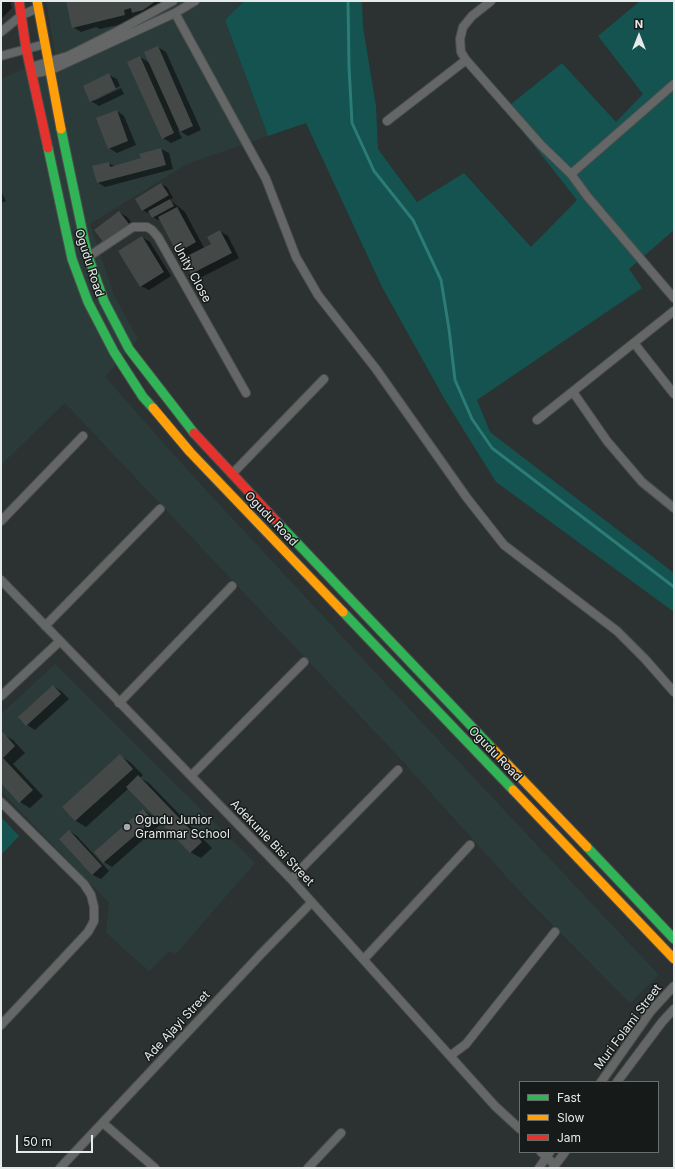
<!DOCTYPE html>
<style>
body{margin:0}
#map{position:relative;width:675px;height:1169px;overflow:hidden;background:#2c3131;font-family:Inter,sans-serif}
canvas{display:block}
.frame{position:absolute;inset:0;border:2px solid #e5ebea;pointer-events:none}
.legend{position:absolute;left:519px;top:1081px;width:140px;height:72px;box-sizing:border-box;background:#161a19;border:1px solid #696e6d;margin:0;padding:5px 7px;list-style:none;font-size:12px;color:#e5ebea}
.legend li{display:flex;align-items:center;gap:8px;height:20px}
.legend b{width:20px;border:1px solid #696e6d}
.north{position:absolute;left:619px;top:16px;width:40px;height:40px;-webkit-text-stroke:3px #161a19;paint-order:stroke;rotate:0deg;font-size:11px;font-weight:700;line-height:16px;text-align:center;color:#e5ebea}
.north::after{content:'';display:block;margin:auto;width:14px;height:18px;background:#e5ebea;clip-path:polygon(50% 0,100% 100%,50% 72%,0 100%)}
.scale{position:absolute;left:16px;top:1135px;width:77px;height:18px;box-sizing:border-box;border:2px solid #e5ebea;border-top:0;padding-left:5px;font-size:12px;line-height:14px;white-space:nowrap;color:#e5ebea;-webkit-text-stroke:3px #161a19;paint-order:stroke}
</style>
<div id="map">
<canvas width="675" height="1169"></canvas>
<div class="frame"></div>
<ul class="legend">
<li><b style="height:5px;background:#30b455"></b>Fast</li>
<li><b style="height:5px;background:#ff9f0a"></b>Slow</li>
<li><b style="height:5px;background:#e5322d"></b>Jam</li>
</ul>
<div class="north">N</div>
<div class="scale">50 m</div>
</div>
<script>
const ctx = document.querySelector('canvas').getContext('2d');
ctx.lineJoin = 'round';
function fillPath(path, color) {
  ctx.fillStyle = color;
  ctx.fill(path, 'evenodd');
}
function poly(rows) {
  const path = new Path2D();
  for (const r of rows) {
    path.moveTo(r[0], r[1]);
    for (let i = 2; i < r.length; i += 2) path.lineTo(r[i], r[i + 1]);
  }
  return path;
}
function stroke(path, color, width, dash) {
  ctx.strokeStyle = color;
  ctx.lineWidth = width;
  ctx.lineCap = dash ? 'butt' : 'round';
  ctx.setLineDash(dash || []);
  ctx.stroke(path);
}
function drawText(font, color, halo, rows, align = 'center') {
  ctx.font = font + ' Inter,sans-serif';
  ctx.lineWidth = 3;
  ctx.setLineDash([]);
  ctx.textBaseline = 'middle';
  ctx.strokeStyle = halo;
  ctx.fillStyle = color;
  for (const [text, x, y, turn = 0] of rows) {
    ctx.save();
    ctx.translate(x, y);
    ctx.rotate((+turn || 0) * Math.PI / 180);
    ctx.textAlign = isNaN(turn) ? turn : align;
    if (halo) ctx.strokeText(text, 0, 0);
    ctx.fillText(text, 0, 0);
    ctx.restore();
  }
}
fillPath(poly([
 [46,1,244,1,225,20,268,136,187,164,90,224,114,295,138,339,105,377,193,476,415,715,659,975,630,1003,522,894,394,752,65,403,1,465,1,79,55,54],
 [55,664,255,863,175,955,169,951,149,971,106,933,109,903,1,791,1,714]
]), '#2b3b3a');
fillPath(poly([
 [244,1,362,1,363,27,376,106,378,149,417,202,464,173,531,247,577,200,505,109,562,63,616,122,643,94,598,36,640,1,674,1,674,230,629,269,642,288,477,400,490,432,674,573,674,612,496,482,445,400,382,287,306,123,268,136,225,20],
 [1,817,19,836,1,855]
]), '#14534f');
fillPath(poly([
 [1,1,10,1,12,8,2,18],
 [67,1,175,1,144,18,138,15,134,16,136,21,100,29,96,27,81,32,73,27],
 [158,47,166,52,201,130,188,136,178,130,182,138,171,143,163,138,140,57,150,63],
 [109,75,117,79,120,86,94,99,94,101,121,88,124,94,99,106,91,101],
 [117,111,124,116,136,145,117,153,109,148],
 [161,149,169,153,173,169,105,187,97,182,108,163,115,166,142,159],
 [161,184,167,187,173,198,170,200,185,212,204,248,212,244,220,231,228,236,239,258,200,278,192,274,186,257,178,252,160,219,158,220,153,217,150,212,148,213,142,210],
 [1,191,6,201,1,203],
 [119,212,127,217,136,228,113,247,105,242],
 [142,237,150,242,171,276,149,290,141,286],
 [53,686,61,691,69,699,35,730,27,725],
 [3,734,13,740,25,753,13,764,43,796,30,808,20,802,1,782,1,735],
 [120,756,130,762,143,775,140,778,149,783,212,848,201,858,190,852,129,788,86,827,76,821,63,807],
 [144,810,151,815,160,825,112,867,104,862,95,852],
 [69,831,77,836,109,871,101,879,93,875,60,839]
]), '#0007');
stroke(poly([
 [348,1,349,67,352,123,374,171,413,220,441,280,449,329,455,380,472,419,492,448,674,587]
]), '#2b7b76', 3);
fillPath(poly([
 [66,1,156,1,143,10,132,13,131,8,124,10,125,15,72,28],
 [158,46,193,126,180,132,144,52],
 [140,56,174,133,162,139,127,62],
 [109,73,116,89,90,102,83,86],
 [117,110,128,141,108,149,96,118],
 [161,148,166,165,97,183,92,166,109,162,110,167,141,158,139,154],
 [161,183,169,195,142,211,135,199],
 [170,199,174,206,152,218,148,211],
 [177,207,196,242,177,253,158,217],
 [119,211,129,224,104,243,94,230],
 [220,230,232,253,191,274,183,258,211,244,207,237],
 [142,236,164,272,140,287,118,251],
 [53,685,61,694,26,726,18,717],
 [3,732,15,746,3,758,33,790,19,803,1,783,1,734],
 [120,754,133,769,75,821,62,807],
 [138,775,202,842,190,853,126,787],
 [143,809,153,820,103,863,94,852],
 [69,830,102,866,92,875,59,839]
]), '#444948');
const street = poly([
 [491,1,472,16,463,27,460,39,461,52,466,60,541,145,571,174,587,196,674,298],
 [175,13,266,179,296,257,318,295,376,369,467,498,504,545,617,631,645,659,674,692],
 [1,32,22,15,38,8],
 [1,56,45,44],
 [31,67,68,56,118,31,173,1],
 [32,74,51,70,175,13,195,1],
 [387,121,466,60],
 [571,174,674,84],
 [88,257,133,227,147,227,152,230,158,237,246,393],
 [634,343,674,394],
 [573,392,607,441,642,482,674,508],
 [537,420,674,311],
 [232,474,324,379],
 [1,521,83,436],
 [1,580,291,879,495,1106,520,1129],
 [45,626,160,509],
 [1,696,60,641],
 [119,703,232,586],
 [191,776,304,662],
 [1,802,84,884,91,895,94,907,94,921,88,932,1,1025],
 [291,879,398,770],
 [364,959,470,845],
 [450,1056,466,1044,555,932],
 [601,1082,651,1011,674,986],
 [617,1082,662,1022,674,1009],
 [103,1123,155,1168],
 [541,1152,555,1165],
 [60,1168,261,954,312,902],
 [308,1168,341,1133],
 [539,1168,550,1152],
 [553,1168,565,1152]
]);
const fast = poly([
 [61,129,87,253,104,301,129,349,194,433],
 [48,148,72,259,88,302,114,352,143,397,153,408],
 [278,523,493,749],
 [343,612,513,790],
 [587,847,674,939]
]);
const slow = poly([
 [37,1,61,129],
 [153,408,190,452,343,612],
 [493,749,587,847],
 [513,790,674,959]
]);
const jam = poly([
 [19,1,26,48,48,148],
 [194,433,278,523]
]);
stroke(street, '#4a4e4e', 10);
stroke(fast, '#4a4e4e', 11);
stroke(slow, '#4a4e4e', 11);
stroke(jam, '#4a4e4e', 11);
stroke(street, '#656767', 8);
stroke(fast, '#30b455', 9);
stroke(slow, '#ff9f0a', 9);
stroke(jam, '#e5322d', 9);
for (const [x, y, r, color] of [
 [127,827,4,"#a4aaa9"]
]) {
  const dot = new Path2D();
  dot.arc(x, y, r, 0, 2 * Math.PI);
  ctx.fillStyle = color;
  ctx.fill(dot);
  stroke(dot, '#161a19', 1.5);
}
drawText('12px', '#e5ebea', '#161a19', [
 ["Ogudu Road",89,263,72],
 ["Unity Close",192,273,61],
 ["Ogudu Road",271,519,46],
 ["Ogudu Road",495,754,46],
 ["Adekunle Bisi Street",272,843,46],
 ["Ade Ajayi Street",177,1026,-47],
 ["Muri Folami Street",628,1027,-53]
]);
drawText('12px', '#e5ebea', '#161a19', [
 ["Ogudu Junior",135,820],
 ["Grammar School",135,834]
], 'left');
</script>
